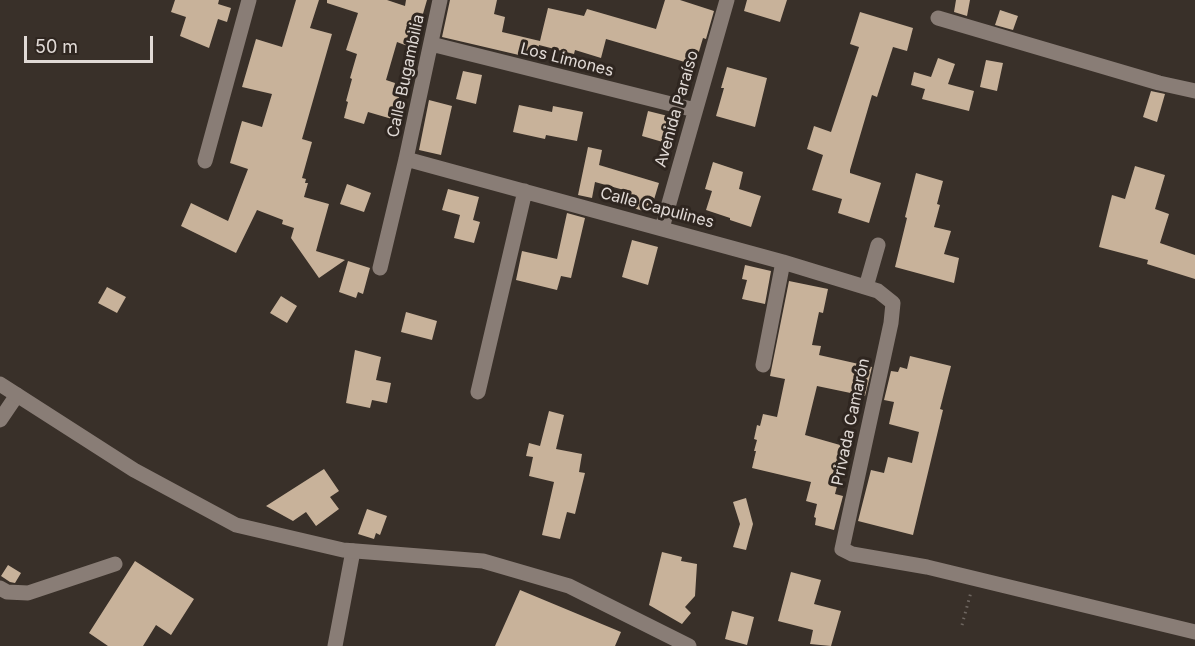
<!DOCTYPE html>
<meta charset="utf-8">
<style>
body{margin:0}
#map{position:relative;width:1195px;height:646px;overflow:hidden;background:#393029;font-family:Inter,sans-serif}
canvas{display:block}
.scale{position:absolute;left:24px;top:36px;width:129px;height:27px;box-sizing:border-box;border:3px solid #e1dad6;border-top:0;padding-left:8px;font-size:18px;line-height:21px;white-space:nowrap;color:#e1dad6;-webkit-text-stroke:4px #2f2620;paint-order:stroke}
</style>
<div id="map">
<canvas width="1195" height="646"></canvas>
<div class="scale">50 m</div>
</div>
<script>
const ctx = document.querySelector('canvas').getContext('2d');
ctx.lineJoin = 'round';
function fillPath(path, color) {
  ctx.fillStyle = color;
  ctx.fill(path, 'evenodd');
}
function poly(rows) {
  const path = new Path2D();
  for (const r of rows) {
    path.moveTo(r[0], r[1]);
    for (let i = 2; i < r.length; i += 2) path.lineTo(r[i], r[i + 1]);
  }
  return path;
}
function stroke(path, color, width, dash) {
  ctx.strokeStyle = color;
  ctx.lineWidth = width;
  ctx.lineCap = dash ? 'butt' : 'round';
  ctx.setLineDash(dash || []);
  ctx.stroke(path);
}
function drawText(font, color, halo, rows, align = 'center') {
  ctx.font = font + ' Inter,sans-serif';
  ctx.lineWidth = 6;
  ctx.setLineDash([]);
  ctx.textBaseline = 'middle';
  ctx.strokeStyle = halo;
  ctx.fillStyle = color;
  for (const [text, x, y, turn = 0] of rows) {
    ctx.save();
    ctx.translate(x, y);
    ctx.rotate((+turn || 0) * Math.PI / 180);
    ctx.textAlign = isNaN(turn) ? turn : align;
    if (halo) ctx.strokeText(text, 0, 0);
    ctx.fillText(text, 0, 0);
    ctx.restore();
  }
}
fillPath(poly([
 [175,0,219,0,218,4,231,8,227,22,218,19,209,48,180,36,186,17,171,12],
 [296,0,319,0,310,28,332,34,302,139,312,142,302,178,306,179,305,183,308,183,304,197,329,204,316,251,345,260,319,278,291,238,294,228,282,224,283,220,257,210,236,253,181,226,191,203,228,221,248,169,230,163,242,121,262,127,272,94,242,87,256,39,282,47],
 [327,0,387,0,405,6,406,0,427,0,418,31,415,30,410,47,397,42,386,80,395,83,393,92,400,94,392,119,368,112,364,124,344,118,348,102,346,101,352,79,350,78,357,54,346,50,358,13,327,3],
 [450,0,497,0,494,14,505,17,502,32,540,41,548,8,584,16,587,9,656,29,665,0,680,0,714,11,706,39,703,38,695,65,606,39,601,58,575,50,574,54,539,45,536,59,442,37],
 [747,0,787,0,780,22,744,11],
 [956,0,970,0,967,16,954,12],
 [1000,10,1018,16,1013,30,995,25],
 [860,12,913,28,907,51,893,47,877,97,872,95,850,170,850,173,881,183,869,223,838,213,842,199,812,190,823,155,807,149,814,126,831,132,859,47,850,44],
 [938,58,955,64,948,84,974,91,969,111,922,99,925,89,911,85,914,72,931,77],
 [986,60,1003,63,997,91,980,87],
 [727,67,767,78,755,127,716,116,724,88,721,88],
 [463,71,482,75,476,104,456,99],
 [1151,91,1165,94,1157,122,1143,117],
 [429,100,452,106,441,155,419,150],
 [519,105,552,112,553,106,583,112,577,141,546,135,545,139,513,132],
 [648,111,680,119,673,145,642,136],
 [588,147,602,150,599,165,659,183,650,213,620,204,624,190,595,182,592,198,578,195],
 [713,162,743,172,739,189,761,196,751,227,730,220,730,218,706,210,712,191,705,189],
 [1135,166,1165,175,1155,209,1169,214,1160,243,1195,255,1195,279,1147,264,1148,260,1099,247,1112,195,1125,199],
 [916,173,943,181,937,204,940,205,934,227,951,231,944,254,959,258,954,283,895,267,907,218,905,217],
 [347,184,371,193,364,212,340,204],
 [448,189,479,197,473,220,480,222,474,243,454,238,460,215,442,210],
 [567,213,585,218,571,278,561,276,557,290,516,280,522,251,557,259],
 [632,240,658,247,648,285,622,277],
 [348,261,370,268,363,294,358,292,356,298,339,292],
 [745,265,771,271,765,304,742,299,747,280,742,279],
 [789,281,828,289,823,313,819,312,812,345,821,346,819,355,872,367,865,396,817,386,805,435,847,447,835,494,843,496,834,530,815,525,816,518,814,517,817,504,806,501,811,482,752,468,756,451,754,451,757,440,754,439,757,425,760,426,763,414,777,417,785,379,770,376],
 [107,287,126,297,117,313,98,303],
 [281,296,297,306,287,323,270,313],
 [406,312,437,321,432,340,401,332],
 [355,350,381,357,376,380,391,383,387,403,372,400,370,408,346,403],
 [910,356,951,366,940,409,943,410,913,535,858,521,871,470,884,473,888,457,912,463,919,432,889,424,894,402,884,400,891,371,898,372,900,367,907,369],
 [549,411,564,415,556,449,582,454,579,472,585,473,575,514,567,512,560,539,542,535,554,482,529,476,533,457,526,456,529,443,540,446],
 [324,469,339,491,330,497,339,509,316,526,306,512,293,521,266,506],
 [746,498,753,524,746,550,733,547,740,524,733,502],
 [367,509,387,516,380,535,376,533,374,539,358,534],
 [662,552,682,557,681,561,697,564,695,596,685,607,691,613,682,624,649,605],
 [135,561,194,599,171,635,156,625,143,646,108,646,89,633],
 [8,565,21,573,15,583,10,582,1,576],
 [791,572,821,580,814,604,841,611,831,646,810,644,813,630,778,621],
 [520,590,621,632,615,646,495,646],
 [732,611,754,617,747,645,725,639]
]), '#c8b29a');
stroke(poly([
 [962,625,971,592]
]), '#6f6761', 3, [1.5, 4.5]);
stroke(poly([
 [938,18,1159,83,1195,91],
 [431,44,695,110],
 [406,159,783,262,878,291,893,303,891,323,842,549,852,554,927,567,1195,632],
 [205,161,249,0],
 [662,228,727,0],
 [380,268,406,159,440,0],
 [866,287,878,245],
 [763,365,783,262],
 [478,392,525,191],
 [0,420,17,395],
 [0,588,7,592,28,593,115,564],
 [335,646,353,551]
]), '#897d76', 15);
stroke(poly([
 [0,384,134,470,236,525,343,550,483,561,569,586,689,646]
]), '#897d76', 15);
drawText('16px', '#e1dad6', '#2f2620', [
 ["Los Limones",567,60,14],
 ["Calle Bugambilia",406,76,-78],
 ["Avenida Paraíso",677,109,-74],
 ["Calle Capulines",657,208,15],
 ["Privada Camarón",851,422,-78]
]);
</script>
